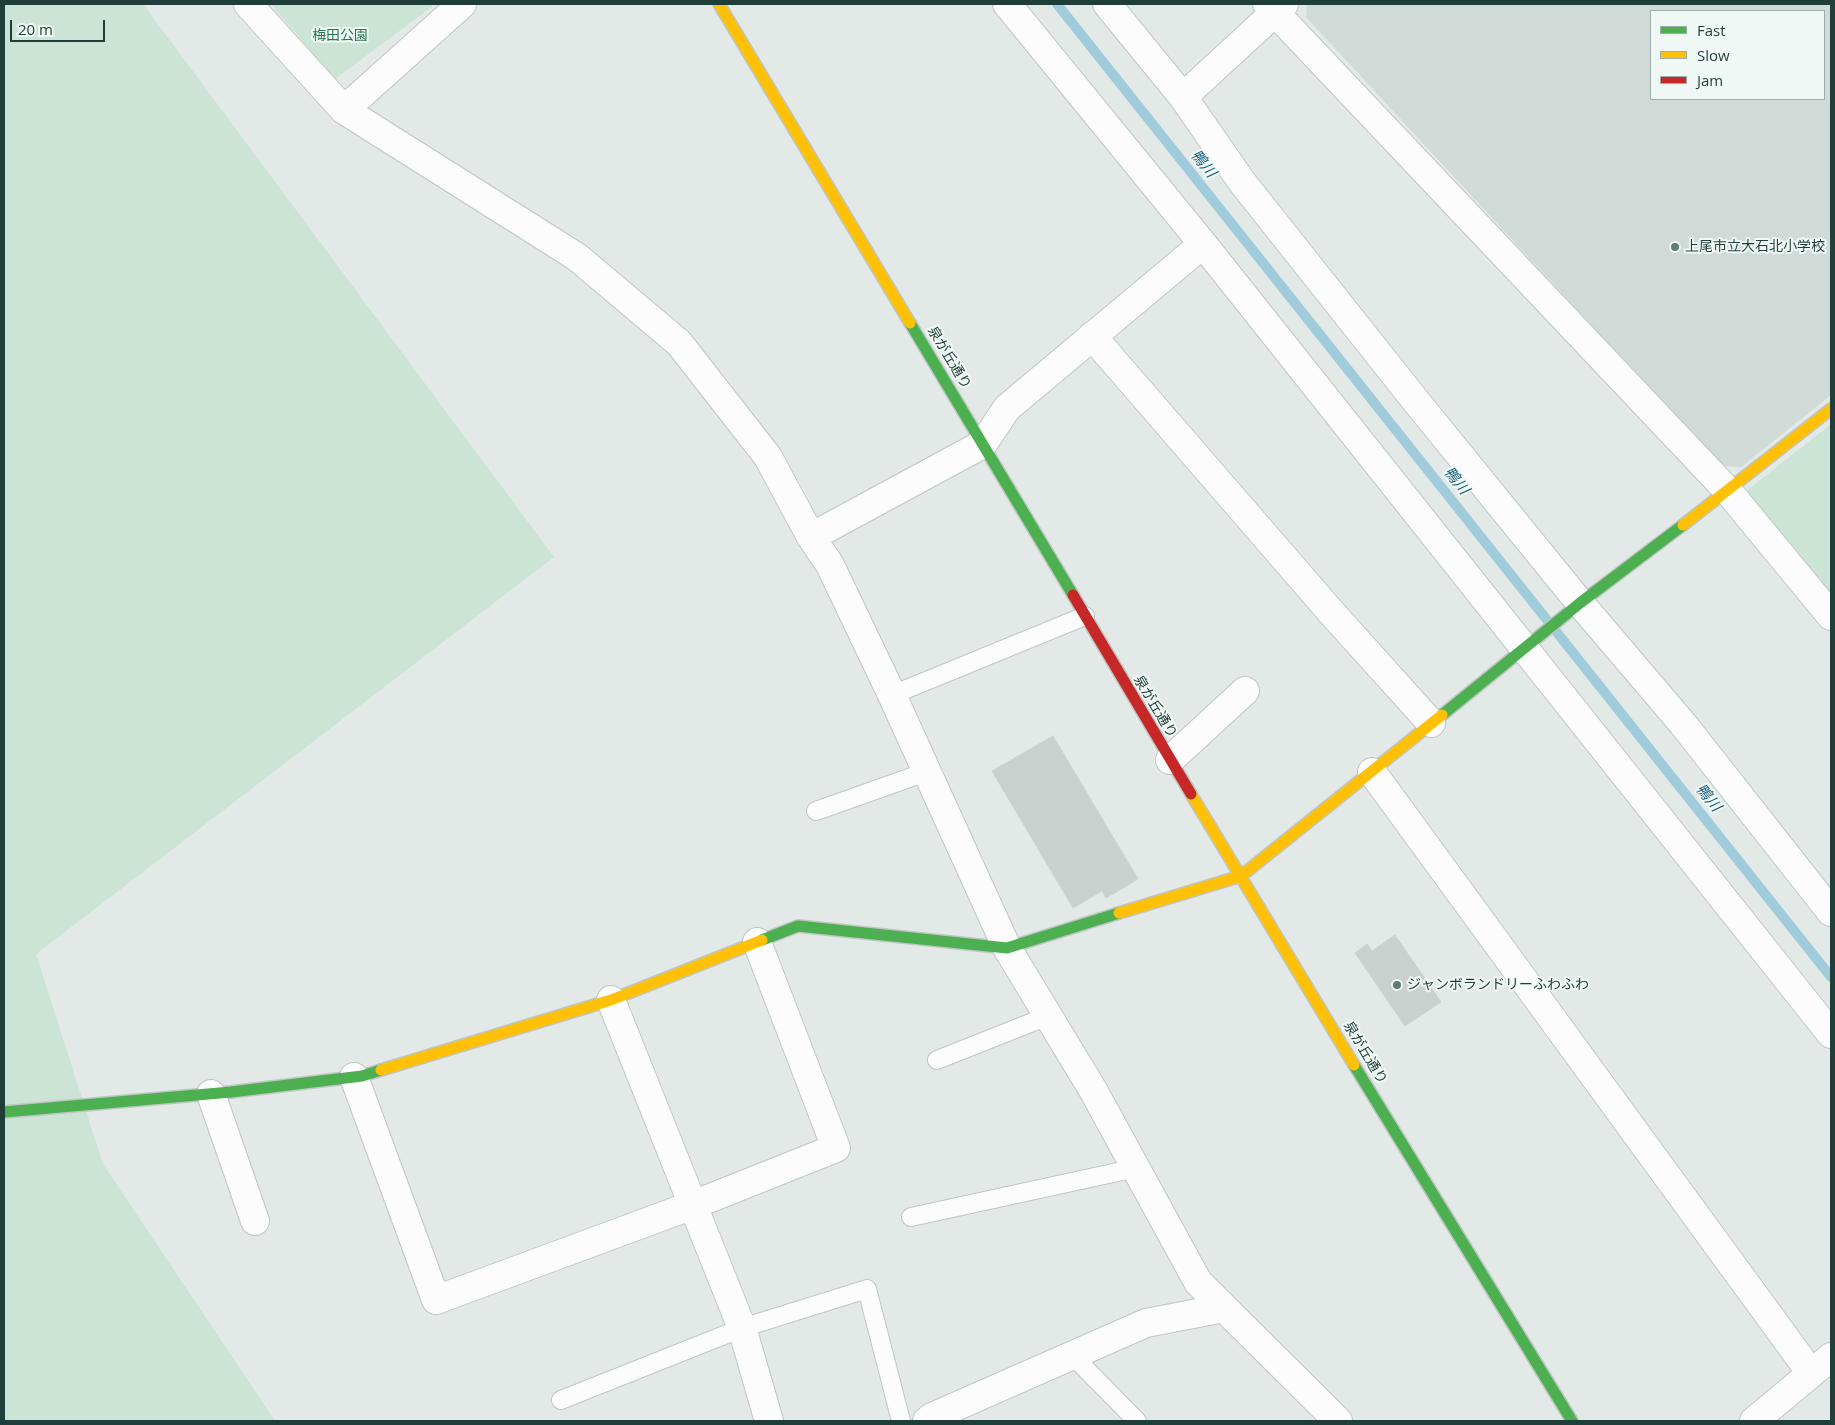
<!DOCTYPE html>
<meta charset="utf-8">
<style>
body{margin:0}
#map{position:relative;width:1835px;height:1425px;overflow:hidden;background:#e3e9e7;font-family:"Open Sans",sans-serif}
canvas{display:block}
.frame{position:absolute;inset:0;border:5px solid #1f3d39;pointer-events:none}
.legend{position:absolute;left:1650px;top:10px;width:175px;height:90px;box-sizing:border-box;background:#f0f8f5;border:1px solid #9cadaa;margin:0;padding:6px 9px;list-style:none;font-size:15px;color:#1f3d39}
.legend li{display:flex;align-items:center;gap:10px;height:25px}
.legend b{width:25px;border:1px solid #9cadaa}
.scale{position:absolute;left:10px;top:20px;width:95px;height:22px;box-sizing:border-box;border:2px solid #1f3d39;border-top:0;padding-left:6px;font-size:15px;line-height:18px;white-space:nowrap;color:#1f3d39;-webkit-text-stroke:4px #f0f8f5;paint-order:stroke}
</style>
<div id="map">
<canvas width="1835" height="1425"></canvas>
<div class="frame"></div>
<ul class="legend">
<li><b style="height:6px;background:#4caf50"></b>Fast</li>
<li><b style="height:6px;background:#ffc107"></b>Slow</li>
<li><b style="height:6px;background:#c62828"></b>Jam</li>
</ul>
<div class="scale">20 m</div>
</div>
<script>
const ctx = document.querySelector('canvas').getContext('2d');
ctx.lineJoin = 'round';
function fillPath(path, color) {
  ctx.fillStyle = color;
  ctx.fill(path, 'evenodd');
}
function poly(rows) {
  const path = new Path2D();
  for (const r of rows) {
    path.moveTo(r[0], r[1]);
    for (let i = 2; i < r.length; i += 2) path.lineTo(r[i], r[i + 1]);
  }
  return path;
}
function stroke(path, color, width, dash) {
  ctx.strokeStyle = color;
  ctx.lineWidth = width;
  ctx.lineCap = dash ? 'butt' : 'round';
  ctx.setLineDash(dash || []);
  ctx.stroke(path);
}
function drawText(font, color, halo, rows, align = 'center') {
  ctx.font = font + ' "Open Sans","Noto Sans JP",sans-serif';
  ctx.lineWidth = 4;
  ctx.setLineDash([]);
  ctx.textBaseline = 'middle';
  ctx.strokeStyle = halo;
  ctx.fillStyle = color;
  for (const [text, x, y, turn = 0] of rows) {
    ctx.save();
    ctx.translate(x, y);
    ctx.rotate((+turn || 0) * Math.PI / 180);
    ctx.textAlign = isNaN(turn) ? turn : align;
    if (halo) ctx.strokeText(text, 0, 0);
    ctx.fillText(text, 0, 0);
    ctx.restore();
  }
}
fillPath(poly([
 [1307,4,1831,4,1831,395,1741,467,1722,466,1306,17],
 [1651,11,1824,11,1824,99,1651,99]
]), '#d0dbd7');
fillPath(poly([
 [4,4,143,4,554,557,36,954,103,1164,275,1421,4,1421],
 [271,4,431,4,433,6,335,79],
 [1831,424,1831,597,1745,492]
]), '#cbe4d5');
stroke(poly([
 [1057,4,1831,977]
]), '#a0cbda', 10);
const building = poly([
 [1053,736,1138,879,1106,898,1102,891,1073,908,992,771,1053,736],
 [1395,935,1441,1002,1405,1026,1355,953,1367,944,1372,951,1395,935]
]);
fillPath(building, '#cad0ce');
stroke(building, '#cbd2d0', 1);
const lane = poly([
 [892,695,1085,616],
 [816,811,926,772],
 [937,1060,1048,1016],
 [911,1217,1136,1168],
 [1072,1355,1137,1421],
 [561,1400,742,1328,867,1289,901,1421]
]);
const street = poly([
 [248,4,344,110,577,257,679,343,768,457,811,537,830,565,892,695,1007,948,1093,1090,1198,1282,1338,1421],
 [1007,4,1203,244,1831,1034],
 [1107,4,1183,97,1242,182,1415,400,1580,603,1683,724,1831,912],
 [1267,4,1728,491,1831,616],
 [1183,97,1284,4],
 [344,110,462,4],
 [1092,336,1331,612,1431,723],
 [811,537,983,444,1007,408,1203,244],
 [1170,760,1245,691],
 [1372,772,1811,1373],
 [611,1000,742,1328,769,1421],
 [354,1077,436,1300,693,1205,836,1148,757,942],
 [211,1094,255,1221],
 [927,1421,932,1417,1146,1323,1224,1308],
 [1754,1421,1831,1357]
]);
const fast = poly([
 [910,323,1073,595],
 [1442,715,1580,603,1683,525],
 [762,940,798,926,1007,948,1119,913],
 [1354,1065,1572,1421],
 [4,1112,231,1092,362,1076,381,1070]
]);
const slow = poly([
 [719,4,910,323],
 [1683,525,1831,409],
 [1191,794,1354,1065],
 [1119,913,1241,876,1442,715],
 [381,1070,611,1000,762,940]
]);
const jam = poly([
 [1073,595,1191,794]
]);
stroke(lane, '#c0c6c4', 20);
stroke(street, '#c0c6c4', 30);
stroke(fast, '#bec6c4', 14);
stroke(slow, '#bec6c4', 14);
stroke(jam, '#bec6c4', 14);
stroke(lane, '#fbfcfb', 18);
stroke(street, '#fbfcfb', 28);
stroke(fast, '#4caf50', 11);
stroke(slow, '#ffc107', 11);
stroke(jam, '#c62828', 11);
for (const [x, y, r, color] of [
 [1675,247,5,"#647976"],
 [1397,985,5,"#647976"]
]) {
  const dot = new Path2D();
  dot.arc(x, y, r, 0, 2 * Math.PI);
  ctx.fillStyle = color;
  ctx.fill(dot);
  stroke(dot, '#f0f8f5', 2);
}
drawText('14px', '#277650', '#f0f8f5', [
 ["梅田公園",340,36]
]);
drawText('14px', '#1f3d39', '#f0f8f5', [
 ["上尾市立大石北小学校",1685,247],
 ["ジャンボランドリーふわふわ",1407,985]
], 'left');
drawText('14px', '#1f3d39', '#f0f8f5', [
 ["泉が丘通り",949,358,59],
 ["泉が丘通り",1155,707,59],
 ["泉が丘通り",1365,1053,59]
]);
drawText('italic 15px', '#165e7d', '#f0f8f5', [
 ["鴨川",1203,164,51],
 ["鴨川",1456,481,51],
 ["鴨川",1708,798,51]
]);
</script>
